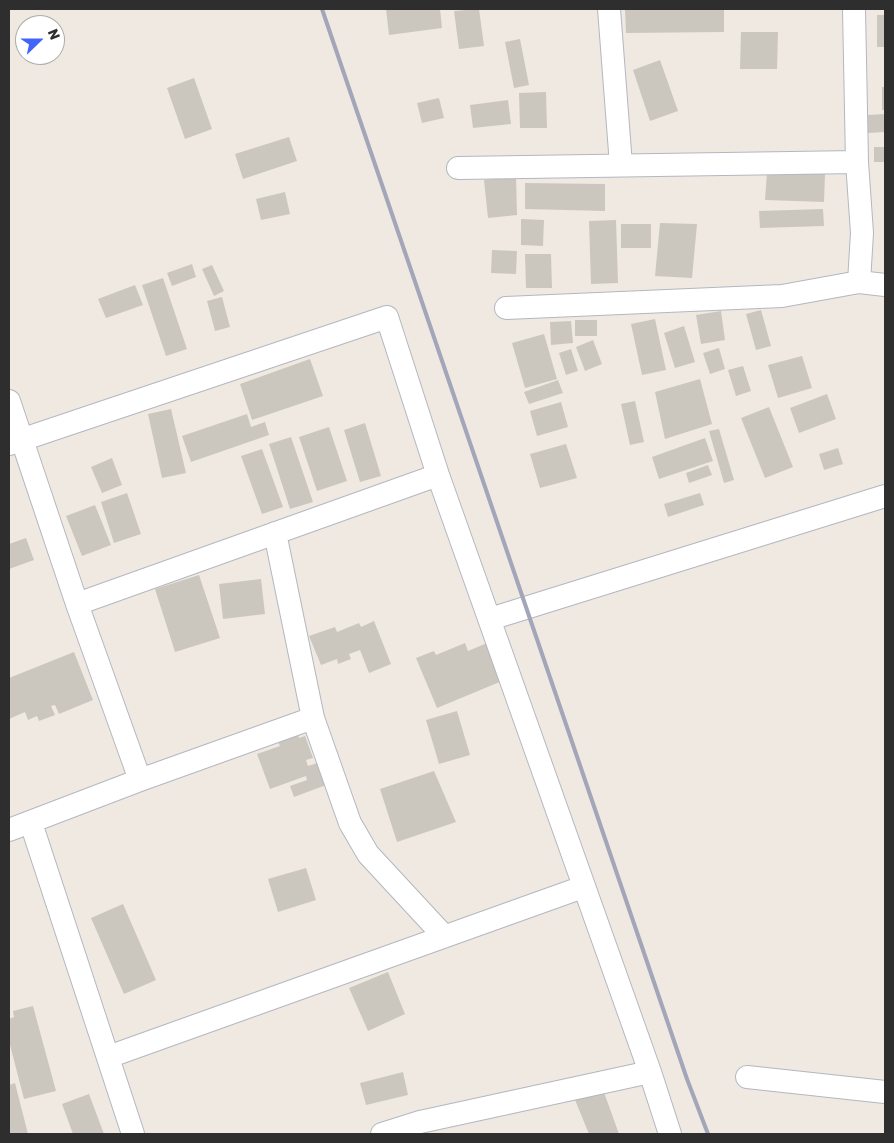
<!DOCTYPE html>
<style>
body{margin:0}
#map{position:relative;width:894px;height:1143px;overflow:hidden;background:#efe9e1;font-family:Rubik,sans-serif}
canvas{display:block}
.frame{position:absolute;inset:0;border:10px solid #2e2e2e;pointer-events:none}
.north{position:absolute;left:15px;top:15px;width:50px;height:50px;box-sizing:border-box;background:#fff;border:1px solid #ababab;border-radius:50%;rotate:68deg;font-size:14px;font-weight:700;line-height:20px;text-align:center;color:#2e2e2e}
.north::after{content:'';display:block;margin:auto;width:18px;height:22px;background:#4264fb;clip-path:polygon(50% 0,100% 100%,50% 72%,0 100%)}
</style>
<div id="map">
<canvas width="894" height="1143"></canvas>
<div class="frame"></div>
<div class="north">N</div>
</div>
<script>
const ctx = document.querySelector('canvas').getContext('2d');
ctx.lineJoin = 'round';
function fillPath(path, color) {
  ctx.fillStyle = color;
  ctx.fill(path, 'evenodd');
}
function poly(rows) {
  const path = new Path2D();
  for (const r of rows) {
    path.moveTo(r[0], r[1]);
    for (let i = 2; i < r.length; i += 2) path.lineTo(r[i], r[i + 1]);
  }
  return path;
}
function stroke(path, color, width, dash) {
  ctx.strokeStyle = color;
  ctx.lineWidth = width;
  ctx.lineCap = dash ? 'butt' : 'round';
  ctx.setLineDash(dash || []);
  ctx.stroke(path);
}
fillPath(poly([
 [386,9,440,9,442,28,389,35],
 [479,9,484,46,459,49,454,11],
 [625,9,724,9,724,32,626,33],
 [877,15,885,15,885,47,877,47],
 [741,32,778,32,777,69,740,69],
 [520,39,529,85,514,88,505,42],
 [660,60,678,111,650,121,633,70],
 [194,78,212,129,185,139,167,88],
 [882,87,885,87,885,110,882,110],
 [546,92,547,128,520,128,519,93],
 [439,98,444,118,422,123,417,103],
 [508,100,511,124,473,128,470,105],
 [885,114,885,132,868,133,867,115],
 [289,137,297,161,243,179,235,154],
 [874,147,885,147,885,162,874,162],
 [767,172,825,174,824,202,765,200],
 [516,176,517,215,488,218,484,180],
 [525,183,605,184,605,211,525,209],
 [285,192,290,214,261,220,256,199],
 [823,209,824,226,760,228,759,211],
 [521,219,544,220,543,246,521,245],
 [616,220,618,283,591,284,589,221],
 [660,223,697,224,692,278,655,276],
 [621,224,651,224,651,248,621,248],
 [492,250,517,251,516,274,491,273],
 [525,254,551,254,552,288,526,288],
 [192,264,196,277,172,286,167,273],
 [212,265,224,291,214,296,202,269],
 [163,278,187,349,166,356,142,285],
 [135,285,143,305,106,318,98,299],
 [222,297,230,327,215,331,207,301],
 [761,310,771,346,756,350,746,314],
 [721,311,725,340,701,344,696,315],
 [655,319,666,370,642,375,631,324],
 [575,320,597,320,597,336,575,336],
 [571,321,573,343,551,345,550,322],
 [684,326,695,362,675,368,664,333],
 [544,334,557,379,525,388,512,343],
 [593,340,602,364,585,371,576,347],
 [719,348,725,369,710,374,703,353],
 [571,349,578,371,566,375,559,353],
 [802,356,812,388,778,398,768,365],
 [310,359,323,396,252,420,240,384],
 [743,366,751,391,736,396,728,370],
 [700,379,712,424,665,439,655,392],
 [558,380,563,393,529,404,524,392],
 [827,394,836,419,799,433,790,408],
 [635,401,644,442,630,445,621,404],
 [561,402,568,427,537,436,530,411],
 [769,407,793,467,765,478,741,418],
 [171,409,186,473,162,478,148,414],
 [247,414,251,427,265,422,269,435,191,462,182,436],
 [365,423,381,476,360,482,344,430],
 [329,427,347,481,317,491,299,437],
 [719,429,734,480,724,483,709,431],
 [291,437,313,502,290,509,269,444],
 [705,438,713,461,659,479,652,457],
 [566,444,577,478,540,488,530,454],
 [838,448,843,464,824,470,819,454],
 [262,449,283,507,262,514,241,456],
 [112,458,122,485,102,493,91,467],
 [708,465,712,475,689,483,686,473],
 [127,493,141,534,114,543,101,502],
 [700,493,704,505,668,517,664,504],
 [95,505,111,545,82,556,66,516],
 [26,538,34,560,9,569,9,544],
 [199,575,220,638,175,652,155,589],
 [261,579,265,614,223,619,219,584],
 [374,621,391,664,369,673,360,650,349,654,351,659,338,664,337,659,321,665,309,636,335,627,337,632,359,623,361,627],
 [465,643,468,651,487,643,502,681,437,708,416,658,434,651,436,655],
 [74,652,93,700,59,714,55,705,51,706,55,715,39,721,37,716,28,720,25,712,9,719,9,678],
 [457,711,470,755,439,764,426,720],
 [296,729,299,738,305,736,313,758,306,760,308,766,317,763,326,785,294,797,290,786,307,780,306,776,270,789,257,754,280,746,276,737],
 [434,771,456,822,397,842,380,789],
 [306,868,316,900,278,912,268,879],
 [123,904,156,980,124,994,91,918],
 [388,972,405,1014,368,1031,349,988],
 [33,1006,56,1091,24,1099,9,1041,9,1019,14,1017,13,1011],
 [403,1072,408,1095,366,1105,360,1083],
 [15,1083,28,1134,9,1134,9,1085],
 [601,1084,619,1134,589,1134,573,1095],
 [89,1094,104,1134,73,1134,62,1104]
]), '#cbc7bf');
const minor = poly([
 [609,9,621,165],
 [854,9,857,162,862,233,859,282],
 [458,168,857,162],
 [506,308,782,296,859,282,885,285],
 [9,401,77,604,140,780],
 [9,444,387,317,438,475,650,1072,670,1134],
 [275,533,313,718,350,823,368,854,443,935],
 [77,604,438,475],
 [490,619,885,496],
 [31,823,133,1134],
 [9,830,140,780,313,718],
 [108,1057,583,887],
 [747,1077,885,1092],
 [382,1134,420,1122,650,1072]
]);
stroke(minor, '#b4b7c1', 24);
stroke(minor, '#fff', 22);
stroke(poly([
 [322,9,687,1079,708,1134]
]), '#a3a6b8', 4);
</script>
